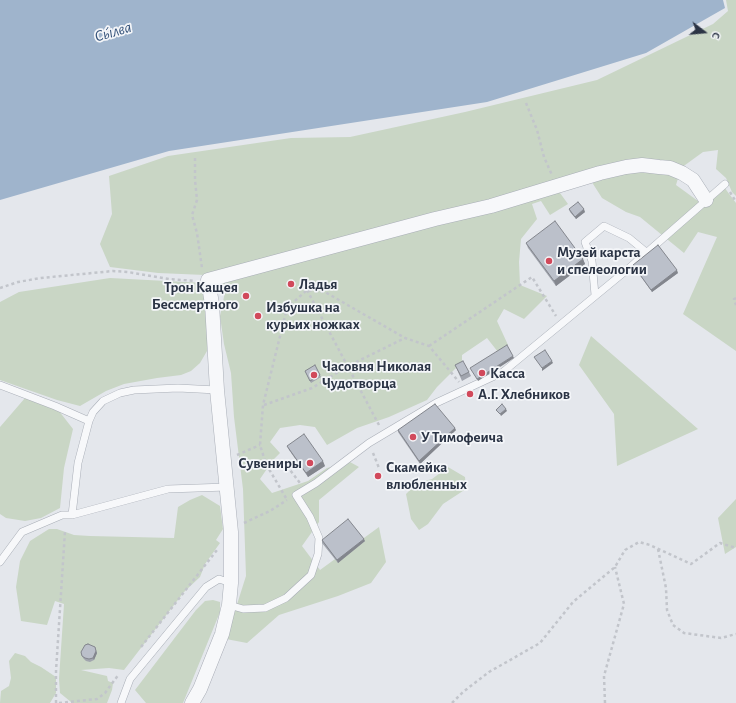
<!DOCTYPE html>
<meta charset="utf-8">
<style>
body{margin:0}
#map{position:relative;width:736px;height:703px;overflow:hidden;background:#e4e7ec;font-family:"Alegreya Sans",sans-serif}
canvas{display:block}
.north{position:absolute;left:684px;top:12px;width:40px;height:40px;-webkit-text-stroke:3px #f4f6f9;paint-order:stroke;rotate:106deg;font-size:11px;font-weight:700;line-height:16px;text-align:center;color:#2b3445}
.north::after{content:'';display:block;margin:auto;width:14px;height:18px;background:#2b3445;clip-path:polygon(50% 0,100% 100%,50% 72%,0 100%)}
</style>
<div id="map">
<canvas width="736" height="703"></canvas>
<div class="north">С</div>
</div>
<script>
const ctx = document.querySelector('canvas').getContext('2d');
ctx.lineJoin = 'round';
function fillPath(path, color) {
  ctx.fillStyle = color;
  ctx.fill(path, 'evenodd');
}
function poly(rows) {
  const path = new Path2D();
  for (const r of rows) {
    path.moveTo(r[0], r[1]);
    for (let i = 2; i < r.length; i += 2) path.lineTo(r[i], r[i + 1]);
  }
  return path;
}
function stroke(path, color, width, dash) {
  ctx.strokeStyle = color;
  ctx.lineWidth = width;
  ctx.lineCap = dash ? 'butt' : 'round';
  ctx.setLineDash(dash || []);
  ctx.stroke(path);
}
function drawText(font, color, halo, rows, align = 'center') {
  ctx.font = font + ' "Alegreya Sans",sans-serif';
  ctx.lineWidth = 3.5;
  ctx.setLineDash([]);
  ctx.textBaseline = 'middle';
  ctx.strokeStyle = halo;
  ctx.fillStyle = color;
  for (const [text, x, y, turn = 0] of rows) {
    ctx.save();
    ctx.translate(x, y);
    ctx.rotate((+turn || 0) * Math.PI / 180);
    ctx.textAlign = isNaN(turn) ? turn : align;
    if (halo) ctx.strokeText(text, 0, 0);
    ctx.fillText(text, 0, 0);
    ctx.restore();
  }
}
fillPath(poly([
 [726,0,736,0,736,196,732,192,726,178,716,169,718,150,703,152,681,168,676,185,698,201,724,187,736,203,736,351,683,314,717,237,698,232,684,253,640,217,626,212,602,198,588,176,560,185,560,193,568,204,550,215,541,201,532,204,537,219,521,239,519,262,520,285,547,296,524,319,504,309,497,321,508,345,498,352,487,338,462,355,462,362,437,387,427,400,389,417,357,428,327,445,315,427,300,425,280,428,270,442,280,453,273,460,260,479,272,493,308,481,327,468,350,462,359,467,319,500,319,522,302,546,320,570,379,527,386,562,371,583,338,596,279,615,247,643,226,639,246,576,243,489,234,417,231,373,224,344,220,316,225,292,206,292,209,293,207,351,200,363,191,371,181,375,157,378,124,384,106,391,80,406,57,400,0,380,0,302,19,292,110,278,204,283,205,275,158,273,110,267,100,244,112,214,109,176,168,156,291,138,350,137,465,112,597,80,713,24,728,11],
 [591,336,698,429,617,466,614,414,579,365],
 [25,398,59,411,73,429,64,468,60,508,41,518,25,521,6,518,0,514,0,427],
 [448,467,465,477,466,489,443,504,428,524,419,530,411,519,406,494,417,483,432,479],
 [202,495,220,506,223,529,216,540,220,543,205,564,200,577,184,592,124,670,109,668,81,670,107,676,108,681,113,683,112,690,107,703,71,703,71,702,60,693,59,679,64,604,55,601,47,625,21,621,16,587,20,561,30,541,49,529,57,529,74,535,90,536,174,538,178,507,190,500],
 [736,499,736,547,725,554,718,518],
 [213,600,220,602,220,612,183,703,146,703,135,690,196,610,205,601],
 [15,653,25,656,31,662,41,667,56,677,56,693,50,703,0,703,1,691,9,686,11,678,9,661]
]), '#c9d6c5');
fillPath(poly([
 [0,0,723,0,725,8,646,53,487,102,169,151,0,200]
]), '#9fb4cc');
const service = poly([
 [595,295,592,261,585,242,604,226,629,238,646,252],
 [0,385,55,406,89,421],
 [217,390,178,388,134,390,120,393,103,401,93,412,89,421,78,463,72,515,168,489,227,487],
 [0,562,22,532,62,515,72,515],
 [229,605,243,609,265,608,286,598,311,575,318,554,319,538,310,517,296,495,316,483,369,443,436,403,503,372,628,269,725,184],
 [121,703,130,679,206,587,219,579,231,583]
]);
const minor = poly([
 [192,703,200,689,222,634,229,605,231,583,231,532,217,390,212,304,208,280,435,219,491,206,600,173,626,167,642,165,659,167,670,168,682,173,693,180,706,200]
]);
stroke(service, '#a9aeb7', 8);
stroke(minor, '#a9aeb7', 15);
stroke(poly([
 [526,103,537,130,544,157,552,175],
 [195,158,195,180,197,200,192,215,197,233,202,268],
 [730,192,736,202],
 [0,288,18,282,41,278,113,271,128,272,169,279,195,281],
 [307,290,379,425],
 [736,298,734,299,736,305],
 [429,346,532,277,556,316],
 [264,405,312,388,348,366,405,338],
 [373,453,379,468],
 [237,455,260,445],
 [287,466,300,483],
 [286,498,266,464,260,445,263,405,287,308,307,290,325,292,405,338,429,346,459,382],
 [244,523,270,511,287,500],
 [658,549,666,588,667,610,673,625,684,633,721,638,736,634],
 [141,647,217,550],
 [56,703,56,671,65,531],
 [59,703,97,699,105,693,119,674],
 [452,703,463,692,489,672,540,643,573,602,615,567,625,550,639,542,650,545,691,564,720,543,736,548],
 [605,703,604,676,624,604,615,567]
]), '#c2c5cb', 2.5, [3, 3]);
stroke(service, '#f7f8fa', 7);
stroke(minor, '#f7f8fa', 14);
fillPath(poly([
 [569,209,585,212,576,219,570,212],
 [526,243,583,259,585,264,556,286,528,248],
 [633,265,678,273,652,292,634,267],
 [455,365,469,372,471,376,462,381],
 [305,371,320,375,321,377,311,383],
 [398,430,456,430,420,464,398,432],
 [287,446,325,466,308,477,289,450],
 [322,540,365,541,338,563,322,543],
 [95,647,97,653,94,660,90,662,86,661,83,658,81,652]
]), '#a1a5ae');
fillPath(poly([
 [584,209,585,212,576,219,575,217],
 [583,259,585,264,556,286,554,281],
 [677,270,678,273,652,292,651,290],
 [513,356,514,358,478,381,477,379],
 [552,361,553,363,542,371,542,368],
 [506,409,507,411,501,416,500,414],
 [455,428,456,430,420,464,419,461],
 [323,461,325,466,308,477,306,473],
 [364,539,365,541,338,563,337,560],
 [96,651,97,653,94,660,93,658]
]), '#83868d');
const building = poly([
 [578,202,584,209,575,217,569,209,578,202],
 [555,221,583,259,554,281,526,243,555,221],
 [658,245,677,270,651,290,633,265,658,245],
 [507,345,513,356,477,379,470,368,507,345],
 [545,350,552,361,542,368,534,357,545,350],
 [463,361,469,372,461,376,455,365,463,361],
 [315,365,320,375,310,381,305,371,315,365],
 [435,404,455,428,419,461,398,430,435,404],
 [502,404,506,409,500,414,496,410,502,404],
 [304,434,323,461,306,473,287,446,304,434],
 [348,519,364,539,337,560,322,540,348,519],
 [88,644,95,647,96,651,93,658,89,659,85,658,82,656,81,652,85,645,88,644]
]);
fillPath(building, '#bbc0ca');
stroke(building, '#83868d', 1);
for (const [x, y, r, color] of [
 [549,261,4,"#d1495b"],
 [291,284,4,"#d1495b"],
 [246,296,4,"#d1495b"],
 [258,316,4,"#d1495b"],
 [482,373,4,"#d1495b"],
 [314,375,4,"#d1495b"],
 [470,394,4,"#d1495b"],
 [413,437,4,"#d1495b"],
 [310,463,4,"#d1495b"],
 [378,476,4,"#d1495b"]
]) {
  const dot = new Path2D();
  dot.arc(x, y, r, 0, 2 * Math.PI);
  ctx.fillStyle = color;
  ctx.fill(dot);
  stroke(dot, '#f4f6f9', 1.5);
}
drawText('bold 15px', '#2b3445', '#f4f6f9', [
 ["Музей карста",557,252],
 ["и спелеологии",557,269],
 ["Ладья",299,284],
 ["Трон Кащея",238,287,"right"],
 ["Бессмертного",238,304,"right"],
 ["Избушка на",266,307],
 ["курьих ножках",266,324],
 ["Часовня Николая",322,366],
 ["Чудотворца",322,383],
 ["Касса",490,373],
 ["А.Г. Хлебников",478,394],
 ["У Тимофеича",421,437],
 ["Сувениры",302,463,"right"],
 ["Скамейка",386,467],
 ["влюбленных",386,484]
], 'left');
drawText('italic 16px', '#34527a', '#f4f6f9', [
 ["Сы́лва",113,32,-16]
]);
</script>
